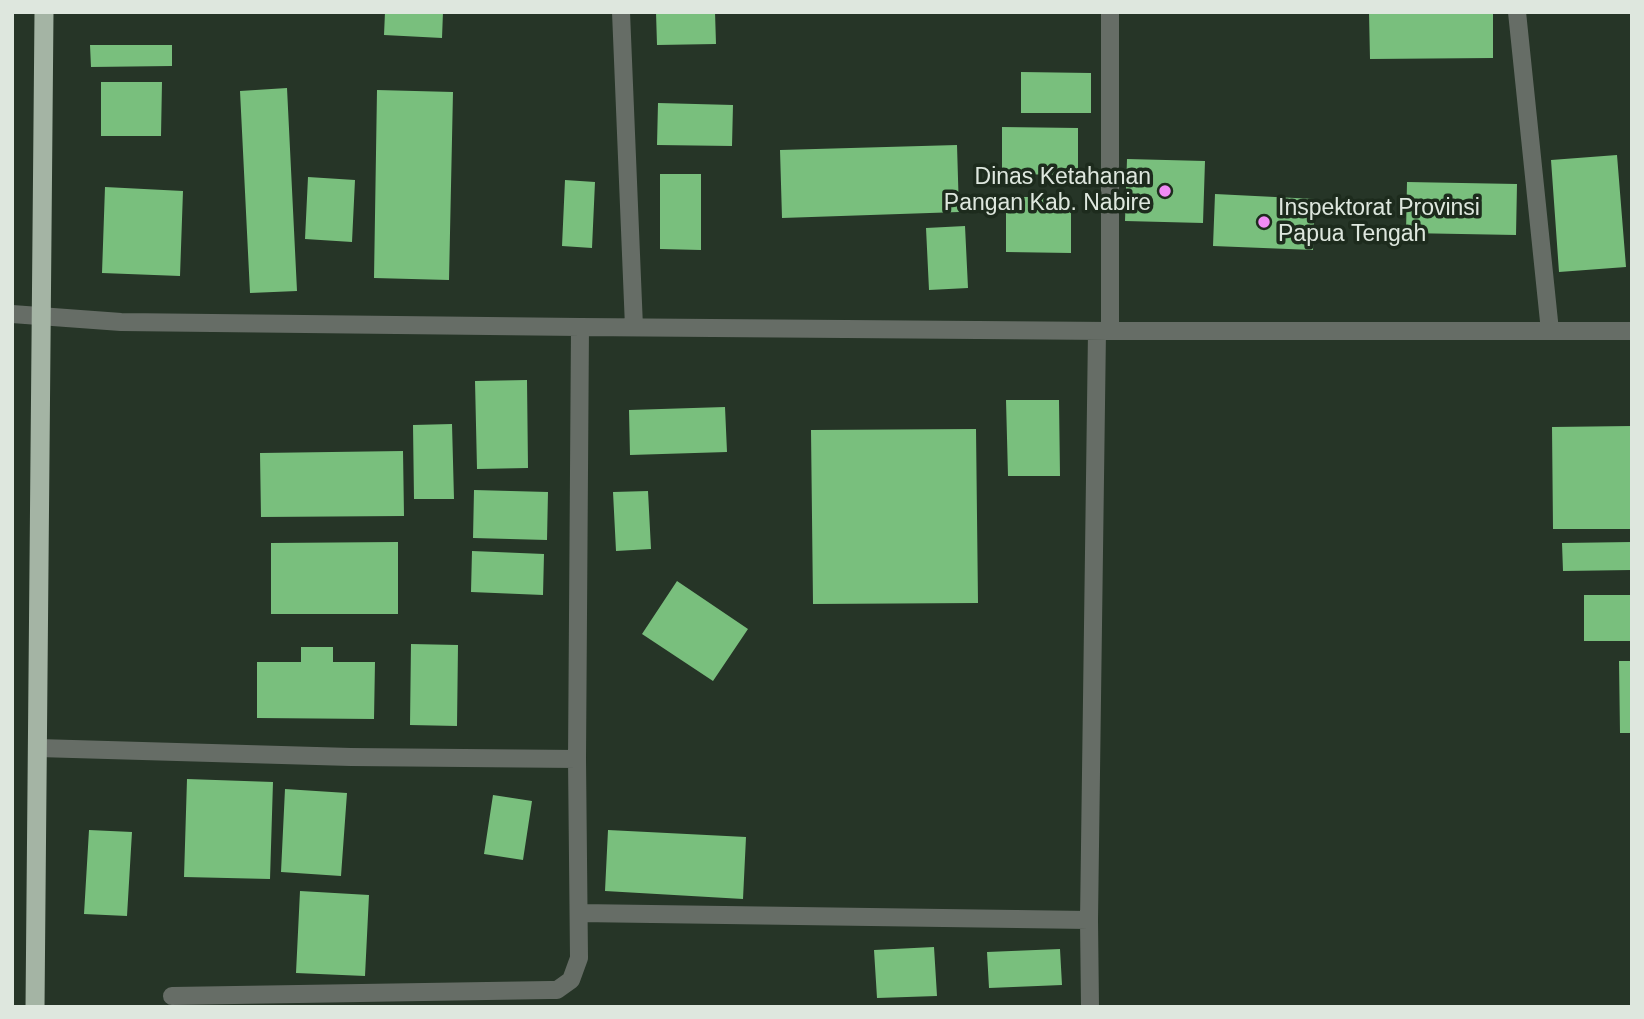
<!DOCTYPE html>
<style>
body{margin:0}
#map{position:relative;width:1644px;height:1019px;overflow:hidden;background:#263527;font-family:Helvetica,sans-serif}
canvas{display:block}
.frame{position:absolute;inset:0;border:14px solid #dee7de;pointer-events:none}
</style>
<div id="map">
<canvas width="1644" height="1019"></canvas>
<div class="frame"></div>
</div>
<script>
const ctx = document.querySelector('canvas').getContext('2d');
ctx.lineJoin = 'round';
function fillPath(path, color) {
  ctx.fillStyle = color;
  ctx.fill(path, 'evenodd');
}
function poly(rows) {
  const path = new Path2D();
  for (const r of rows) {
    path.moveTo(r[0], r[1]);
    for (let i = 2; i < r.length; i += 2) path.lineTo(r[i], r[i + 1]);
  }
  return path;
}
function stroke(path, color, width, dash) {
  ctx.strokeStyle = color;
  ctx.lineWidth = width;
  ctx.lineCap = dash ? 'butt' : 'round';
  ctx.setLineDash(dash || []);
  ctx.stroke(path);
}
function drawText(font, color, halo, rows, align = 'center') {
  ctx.font = font + ' Helvetica,sans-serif';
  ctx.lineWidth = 7;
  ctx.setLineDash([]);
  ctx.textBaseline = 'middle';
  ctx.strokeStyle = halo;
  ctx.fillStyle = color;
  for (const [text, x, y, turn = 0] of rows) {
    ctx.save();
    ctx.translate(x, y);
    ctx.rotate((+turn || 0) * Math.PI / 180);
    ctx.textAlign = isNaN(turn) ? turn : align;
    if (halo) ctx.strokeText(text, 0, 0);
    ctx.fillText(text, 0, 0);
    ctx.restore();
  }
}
fillPath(poly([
 [385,12,443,12,442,38,384,35],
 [656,12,715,12,716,44,657,45],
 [1369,12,1493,12,1493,58,1370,59],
 [90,45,172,45,172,66,91,67],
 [1021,72,1091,73,1091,113,1021,113],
 [101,82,162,82,161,136,101,136],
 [287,88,297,291,250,293,240,91],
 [377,90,453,92,449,280,374,278],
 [658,103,733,105,732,146,657,145],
 [1002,127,1078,128,1078,175,1002,174],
 [957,145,959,212,782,218,780,150],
 [1617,155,1626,267,1559,272,1551,160],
 [1127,159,1205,161,1203,223,1125,221],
 [660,174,701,174,701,250,660,249],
 [308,177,355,180,352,242,305,239],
 [565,180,595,182,592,248,562,246],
 [1407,182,1517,184,1516,235,1406,233],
 [105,187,183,191,180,276,102,273],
 [1215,194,1315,199,1313,250,1213,246],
 [1006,197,1071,197,1071,253,1006,252],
 [965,226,968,288,929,290,926,228],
 [527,380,528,468,477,469,475,381],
 [1006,400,1059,400,1060,476,1008,476],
 [725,407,727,452,630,455,629,410],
 [452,424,454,499,414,499,413,425],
 [1632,426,1632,529,1553,529,1552,427],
 [976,429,978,603,813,604,811,430],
 [403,451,404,516,261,517,260,453],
 [474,490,548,492,547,540,473,538],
 [648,491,651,549,616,551,613,492],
 [398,542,398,614,271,614,271,543],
 [1632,542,1632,570,1563,571,1562,543],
 [472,551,544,554,543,595,471,592],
 [677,581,748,629,713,681,642,634],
 [1584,595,1632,595,1632,641,1584,641],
 [411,644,458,645,457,726,410,725],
 [301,647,333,647,333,662,375,662,374,719,257,718,257,662,301,662],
 [1619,661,1632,661,1632,733,1620,733],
 [187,779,273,782,270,879,184,877],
 [285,789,347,793,341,876,281,872],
 [493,795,532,801,523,860,484,854],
 [89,830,132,832,127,916,84,914],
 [608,830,746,837,743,899,605,891],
 [300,891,369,895,365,976,296,973],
 [934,947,937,996,877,998,874,950],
 [1060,949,1062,985,989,988,987,952]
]), '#79bf7d');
stroke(poly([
 [621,12,634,327],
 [1110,12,1110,331],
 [1517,12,1550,331],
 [12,314,121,322,580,327,1110,331,1632,331],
 [38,748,351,757,577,759],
 [579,913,1089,920],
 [172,996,550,990,557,990,571,980,579,958,577,759,580,327],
 [1090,1007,1089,920,1097,331]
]), '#666d66', 18);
stroke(poly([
 [35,1007,44,12]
]), '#a4b4a4', 19);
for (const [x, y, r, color] of [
 [1165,191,7,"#f08bf5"],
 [1264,222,7,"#f08bf5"]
]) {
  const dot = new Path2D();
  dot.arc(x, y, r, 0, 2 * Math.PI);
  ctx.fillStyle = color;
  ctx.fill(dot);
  stroke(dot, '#1d2b1d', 2.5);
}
drawText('23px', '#dee7de', '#1d2b1d', [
 ["Dinas Ketahanan",1151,178],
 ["Pangan Kab. Nabire",1151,204],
 ["Inspektorat Provinsi",1278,209,"left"],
 ["Papua Tengah",1278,235,"left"]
], 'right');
</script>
